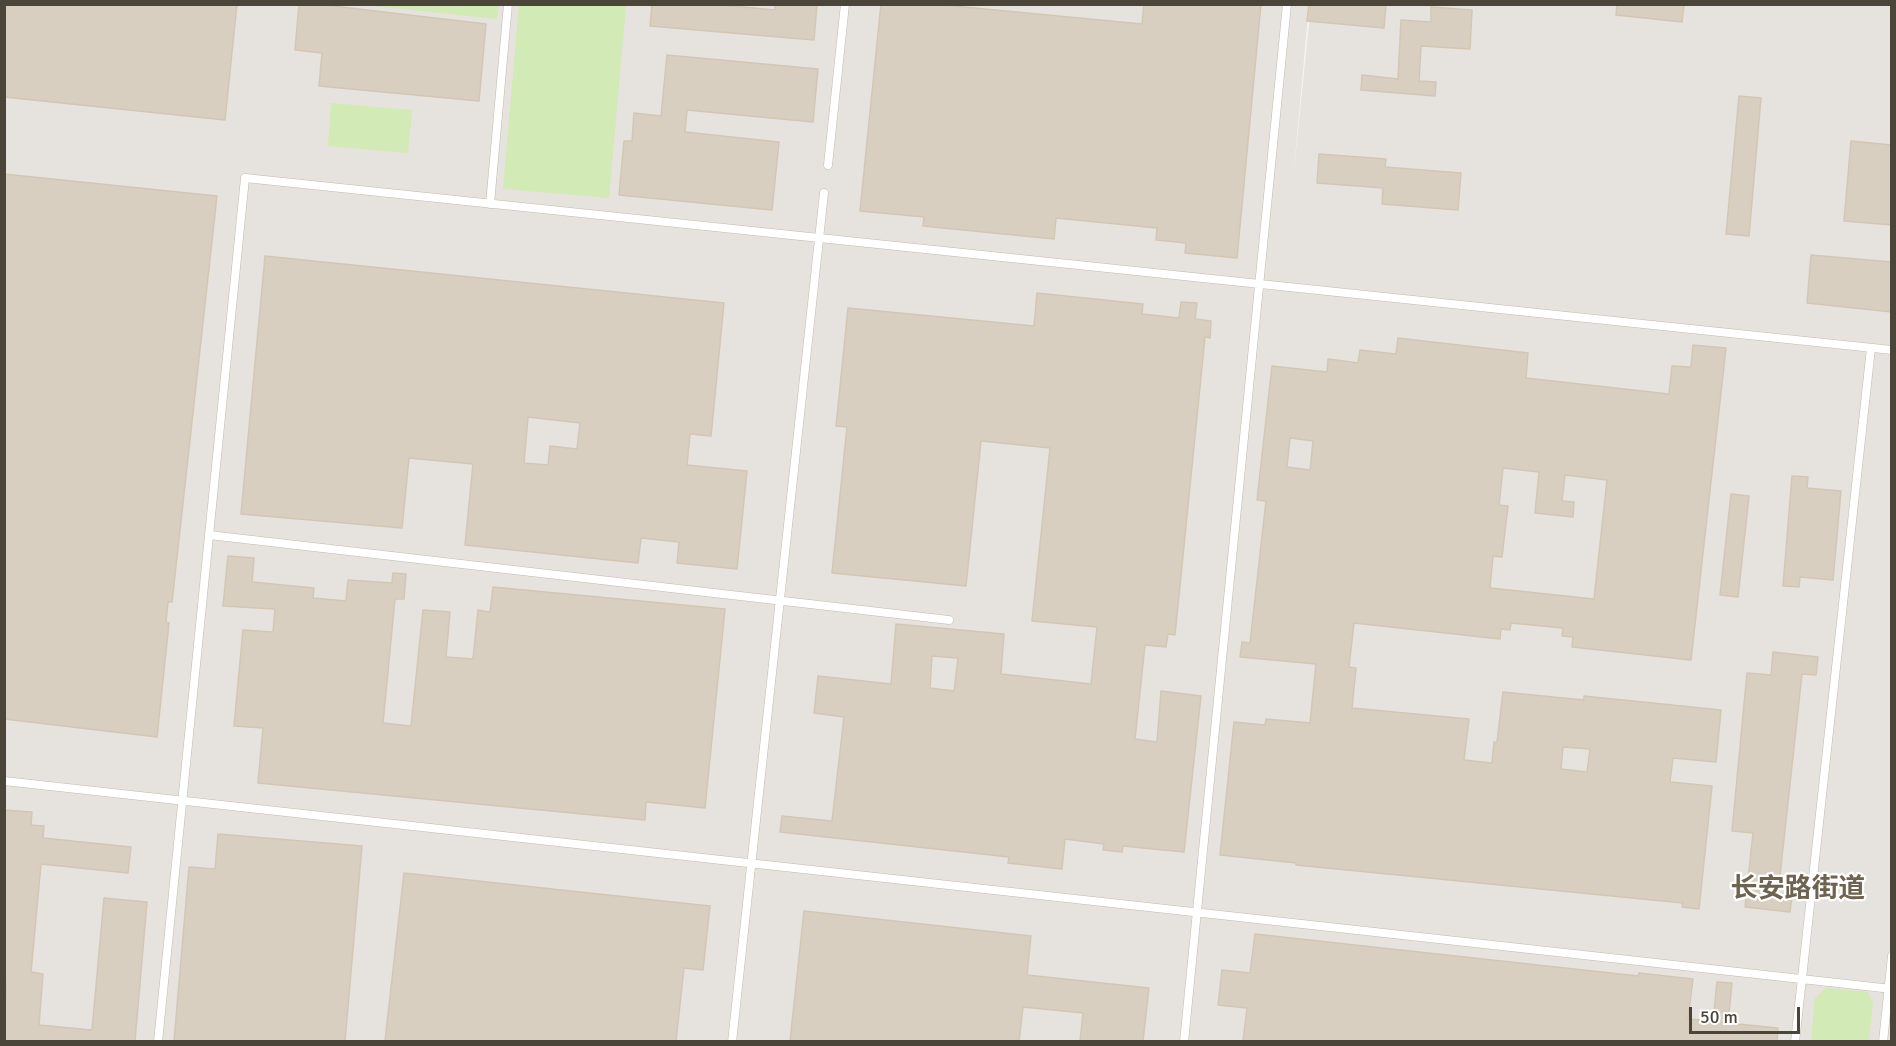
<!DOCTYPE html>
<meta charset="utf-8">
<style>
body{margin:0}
#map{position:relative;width:1896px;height:1046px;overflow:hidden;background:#f6f3ec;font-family:Signika,sans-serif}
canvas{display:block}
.frame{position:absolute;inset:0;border:6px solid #4b4439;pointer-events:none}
.scale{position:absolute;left:1689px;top:1007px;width:111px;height:27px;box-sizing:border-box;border:3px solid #4b4439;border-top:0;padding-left:8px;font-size:18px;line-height:21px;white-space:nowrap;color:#4b4439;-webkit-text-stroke:4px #fff;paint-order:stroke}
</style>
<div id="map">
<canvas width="1896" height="1046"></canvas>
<div class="frame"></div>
<div class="scale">50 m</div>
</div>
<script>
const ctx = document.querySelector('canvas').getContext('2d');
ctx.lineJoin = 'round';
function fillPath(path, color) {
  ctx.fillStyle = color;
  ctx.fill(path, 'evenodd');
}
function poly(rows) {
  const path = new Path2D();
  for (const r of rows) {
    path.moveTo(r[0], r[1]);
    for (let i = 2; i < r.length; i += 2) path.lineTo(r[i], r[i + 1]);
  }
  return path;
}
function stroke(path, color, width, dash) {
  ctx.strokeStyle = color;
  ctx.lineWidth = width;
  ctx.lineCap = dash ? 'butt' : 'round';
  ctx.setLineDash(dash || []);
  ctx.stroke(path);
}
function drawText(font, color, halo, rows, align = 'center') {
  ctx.font = font + ' Signika,"Noto Sans SC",sans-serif';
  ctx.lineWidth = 4.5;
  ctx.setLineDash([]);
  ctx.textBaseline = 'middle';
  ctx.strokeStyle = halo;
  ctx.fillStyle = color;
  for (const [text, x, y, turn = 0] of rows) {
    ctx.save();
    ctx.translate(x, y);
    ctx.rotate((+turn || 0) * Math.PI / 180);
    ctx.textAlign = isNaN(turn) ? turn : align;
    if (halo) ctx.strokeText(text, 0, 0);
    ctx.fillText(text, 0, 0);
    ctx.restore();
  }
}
fillPath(poly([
 [5,5,1309,5,1293,179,1311,5,1891,5,1891,1041,5,1042]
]), '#e6e2dd');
fillPath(poly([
 [365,5,498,5,497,19],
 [519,5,626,5,609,198,503,189],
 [331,103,412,110,408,153,328,146],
 [1826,988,1868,992,1873,1003,1869,1041,1811,1041,1815,998]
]), '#d2eab5');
const building = poly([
 [4,4,237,4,225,120,4,97,4,4],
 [299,4,316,4,486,24,479,101,319,86,322,53,295,50,299,4],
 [652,4,712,4,775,10,775,4,817,4,814,40,650,26,652,4],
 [881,4,933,4,1142,24,1144,4,1261,4,1237,258,1185,253,1186,243,1156,240,1157,228,1056,218,1054,239,923,226,924,217,860,211,881,4],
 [1309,4,1386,4,1384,28,1307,21,1309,4],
 [1617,4,1684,4,1682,22,1616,15,1617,4],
 [1431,7,1472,10,1470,49,1421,46,1419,81,1436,82,1435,96,1361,90,1362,75,1398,79,1401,20,1431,22,1431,7],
 [667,55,818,69,813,122,687,110,685,132,779,142,772,210,619,195,624,141,632,141,634,113,661,116,667,55],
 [1739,96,1761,98,1749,236,1726,234,1739,96],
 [1851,141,1892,145,1892,225,1844,221,1851,141],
 [1319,154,1386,159,1385,167,1461,173,1458,210,1382,204,1383,188,1317,183,1319,154],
 [4,174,217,196,172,602,168,602,166,622,169,623,157,737,4,719,4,174],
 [1811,255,1892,262,1892,312,1807,303,1811,255],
 [265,256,724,303,711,436,690,434,687,465,747,471,737,569,677,563,679,542,641,538,638,563,465,545,473,464,409,458,402,528,241,514,265,256],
 [528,417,580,423,577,449,550,446,548,465,524,463,528,417],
 [1037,293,1143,304,1142,314,1179,318,1181,302,1197,303,1195,319,1211,321,1210,338,1205,337,1175,635,1168,634,1166,647,1145,645,1135,739,1157,742,1161,691,1201,696,1184,852,1123,846,1122,852,1103,850,1104,844,1065,839,1062,869,1008,863,1009,857,780,832,782,816,832,821,844,717,814,713,818,676,891,684,896,624,1004,634,1001,674,1091,684,1097,627,1032,621,1050,448,981,441,966,586,832,573,847,427,836,426,848,308,1034,326,1037,293],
 [932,656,958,658,954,691,930,688,932,656],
 [1398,338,1528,353,1526,378,1669,394,1672,366,1691,367,1693,345,1726,348,1691,660,1572,647,1573,637,1562,636,1563,628,1511,623,1510,630,1501,629,1500,639,1354,623,1349,667,1356,668,1352,708,1469,719,1464,760,1492,763,1494,742,1497,742,1503,692,1584,700,1584,696,1721,710,1716,762,1673,758,1670,782,1712,786,1699,909,1682,907,1683,903,1296,865,1296,863,1220,855,1234,722,1265,725,1266,719,1310,723,1316,664,1240,657,1242,642,1250,643,1266,501,1257,500,1272,366,1327,372,1328,359,1358,363,1360,350,1396,354,1398,338],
 [1290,438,1313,441,1310,470,1287,467,1290,438],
 [1503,468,1539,472,1535,513,1573,517,1574,502,1562,501,1565,475,1607,480,1594,599,1490,588,1493,556,1502,557,1508,506,1499,505,1503,468],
 [1563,747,1590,749,1587,772,1561,769,1563,747],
 [1792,476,1808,477,1807,488,1841,491,1833,580,1800,577,1799,587,1783,586,1792,476],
 [1731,494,1749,496,1738,597,1720,595,1731,494],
 [228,556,254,558,252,582,314,588,313,598,346,601,348,580,392,583,393,573,406,574,404,599,395,599,383,723,411,726,423,610,450,612,446,657,473,659,478,610,490,612,493,587,725,609,705,808,646,802,645,820,258,783,263,728,234,726,243,630,273,632,275,609,223,606,228,556],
 [1773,652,1818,657,1816,675,1802,674,1778,894,1792,895,1790,912,1745,907,1753,833,1732,831,1747,673,1771,675,1773,652],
 [4,810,32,812,31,825,44,826,43,838,131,847,128,873,41,864,31,972,43,974,39,1025,92,1030,104,898,147,902,135,1041,4,1041,6,983,4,982,4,810],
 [218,834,362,846,345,1041,174,1041,189,867,215,869,218,834],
 [404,873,710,906,703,970,684,968,676,1041,385,1041,404,873],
 [804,911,1031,936,1027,975,1149,988,1143,1041,1080,1041,1083,1013,1023,1007,1019,1041,790,1041,804,911],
 [1255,934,1638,976,1639,973,1693,979,1688,1019,1713,1021,1717,982,1732,983,1728,1023,1778,1028,1777,1041,1243,1041,1247,1008,1218,1005,1222,970,1250,973,1255,934]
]);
fillPath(building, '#d8cfc1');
stroke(building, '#d3c7b4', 1.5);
const service = poly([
 [828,165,845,4],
 [490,204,508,4],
 [209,535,949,620],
 [4,781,1892,989],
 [158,1042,245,178,1892,350],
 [732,1042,824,193],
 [1184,1042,1287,4],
 [1795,1042,1871,348],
 [1883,1042,1892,956]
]);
stroke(service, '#c2bbae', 9);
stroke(service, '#fff', 8);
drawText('bold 27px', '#6e6250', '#fff', [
 ["长安路街道",1798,890]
]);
</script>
